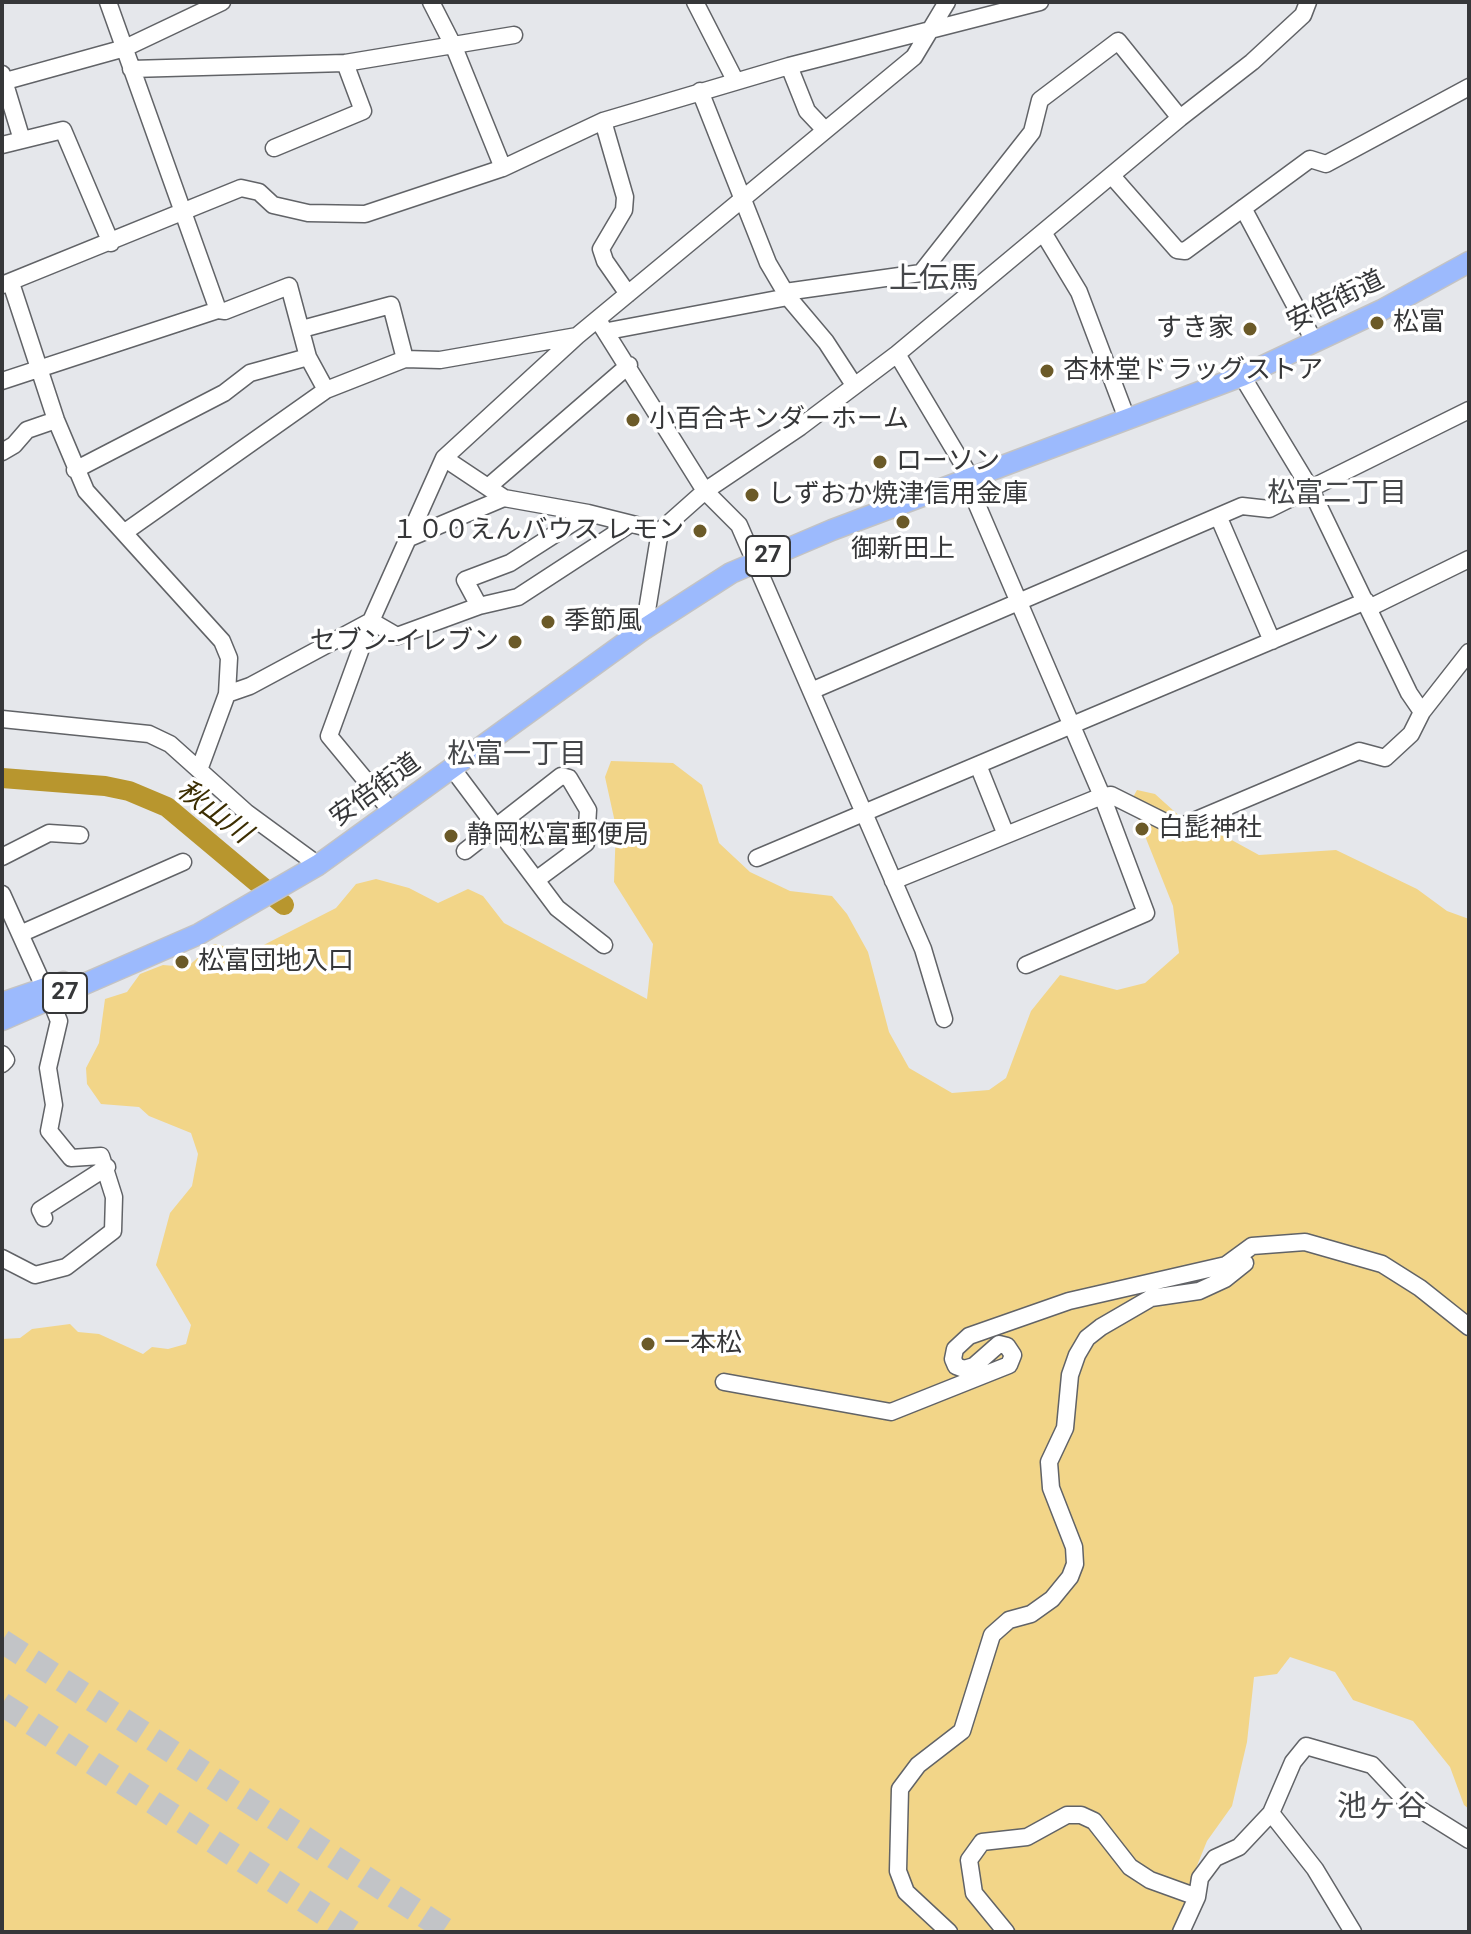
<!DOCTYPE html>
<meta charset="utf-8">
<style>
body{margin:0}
#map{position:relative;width:1471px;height:1934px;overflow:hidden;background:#e5e7eb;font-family:Roboto,sans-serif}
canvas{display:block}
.frame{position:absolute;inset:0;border:4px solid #363739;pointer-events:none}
</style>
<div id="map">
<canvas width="1471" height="1934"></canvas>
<div class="frame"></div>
</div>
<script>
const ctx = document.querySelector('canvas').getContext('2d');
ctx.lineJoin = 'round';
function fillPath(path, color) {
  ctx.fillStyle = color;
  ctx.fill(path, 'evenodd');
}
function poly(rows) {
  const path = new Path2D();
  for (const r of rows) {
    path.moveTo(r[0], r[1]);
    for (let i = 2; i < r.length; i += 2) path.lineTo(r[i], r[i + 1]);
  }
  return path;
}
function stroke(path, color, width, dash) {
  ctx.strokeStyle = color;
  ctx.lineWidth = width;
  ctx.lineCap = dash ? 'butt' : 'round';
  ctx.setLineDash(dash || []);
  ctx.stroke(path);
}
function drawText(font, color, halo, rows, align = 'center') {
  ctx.font = font + ' Roboto,"Noto Sans JP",sans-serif';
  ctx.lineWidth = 7;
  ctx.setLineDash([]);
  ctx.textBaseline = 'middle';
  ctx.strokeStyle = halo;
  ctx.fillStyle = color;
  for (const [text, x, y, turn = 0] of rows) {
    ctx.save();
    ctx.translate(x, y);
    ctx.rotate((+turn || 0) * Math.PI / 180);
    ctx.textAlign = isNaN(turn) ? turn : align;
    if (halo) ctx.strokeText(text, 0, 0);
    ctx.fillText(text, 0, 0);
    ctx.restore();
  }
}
fillPath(poly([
 [611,761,673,763,702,785,719,843,750,872,790,891,832,896,847,914,868,952,889,1032,909,1068,952,1093,989,1090,1006,1078,1031,1011,1060,975,1117,990,1145,983,1179,953,1173,906,1131,801,1137,790,1155,794,1185,821,1228,838,1259,855,1336,850,1417,889,1447,911,1469,919,1469,1809,1464,1805,1450,1767,1413,1721,1353,1700,1335,1672,1290,1657,1277,1674,1254,1677,1247,1742,1232,1806,1207,1841,1194,1873,1187,1907,1174,1932,2,1932,2,1339,20,1338,32,1329,70,1324,78,1332,99,1334,143,1354,152,1347,168,1349,186,1344,191,1325,156,1265,170,1213,192,1186,198,1154,191,1133,149,1116,139,1107,101,1104,87,1084,86,1068,99,1043,105,999,127,992,140,974,163,965,187,967,214,944,250,952,336,908,356,884,376,879,409,888,438,903,468,889,483,896,504,923,647,999,653,944,614,882,616,827,605,777]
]), '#f2d588');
stroke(poly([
 [2,778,105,786,129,791,167,807,284,905]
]), '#b8962e', 20);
stroke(poly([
 [2,1641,449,1932],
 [2,1704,352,1932]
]), '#c2c4c7', 24, [24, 12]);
const minor = poly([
 [108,2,218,310],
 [431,2,454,47,503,168],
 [695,2,735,80],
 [789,66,807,111,824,129],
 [131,69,345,63,514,35],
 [2,74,22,140],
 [2,82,125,48,222,2],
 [700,91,768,263,788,297,826,342,854,385],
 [603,121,625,197,624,210,601,249,605,261,628,294],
 [2,145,63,130,111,243],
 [274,148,363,111,345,63],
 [1112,176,1177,250,1185,251,1310,159,1326,164,1469,87],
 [1243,208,1314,341],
 [1044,234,1079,292,1127,419],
 [11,283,56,420,86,491,222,641,229,658,227,694,199,770],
 [2,285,241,188,259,192,273,205,308,213,365,214,503,168,603,121,789,66,1040,2],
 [785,292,921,273,1032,132,1040,100,1118,41,1180,118],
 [598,320,705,491,739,525,923,949,944,1019],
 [302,329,391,305,405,359],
 [608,331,788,297],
 [897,354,971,478],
 [1242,376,1311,490,1409,693,1422,712],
 [2,381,218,310,225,311,289,286,308,357,326,390],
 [2,452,14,445,27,430,56,420],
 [444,458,504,498,588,513,660,531],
 [75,470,224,393,250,373,308,357],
 [966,479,1102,796,1146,913,1026,965],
 [488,487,629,365],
 [1219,518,1272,641],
 [125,532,326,390,405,359,440,360,577,336],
 [407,539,504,498],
 [479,606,465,580,510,563,588,513],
 [1369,608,1469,559],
 [371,621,397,636,479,606,518,597,630,524],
 [644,629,660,531,705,491,800,427,897,354,1180,118,1252,62,1303,15,1308,2],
 [811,691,1242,506,1269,509,1469,410],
 [227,694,250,686,371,621],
 [2,719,149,734,170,744,247,813,318,865],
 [978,765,1006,835],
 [452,768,557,908,604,945],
 [391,811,329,736,371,621,444,458,577,336,914,57,947,2],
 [465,851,561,776,569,778,588,810,586,843,536,880],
 [2,857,49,833,80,835],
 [757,858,1366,601],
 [893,881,1102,796,1111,795,1177,828,1359,751,1385,758,1411,734,1422,712,1469,652],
 [2,894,44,987],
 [20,934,183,862],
 [2,1054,6,1060,2,1064],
 [44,1218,40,1210,107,1167],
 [2,1258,35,1275,66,1267,113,1231,114,1197,101,1156,71,1158,49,1131,54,1105,48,1068,59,1021,50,999],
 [724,1382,891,1412,1009,1365,1013,1355,1007,1346,999,1344,974,1366,964,1369,956,1366,953,1359,955,1349,969,1336,1069,1301,1226,1265,1252,1246,1305,1242,1382,1264,1420,1288,1469,1327],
 [1271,1813,1315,1869,1353,1932],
 [949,1932,906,1892,898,1871,900,1789,918,1765,962,1731,992,1635,1009,1620,1031,1614,1052,1599,1070,1577,1075,1564,1074,1547,1051,1488,1049,1462,1065,1428,1070,1375,1077,1355,1087,1338,1101,1327,1151,1298,1199,1291,1225,1279,1245,1263],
 [1006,1932,974,1893,969,1860,982,1842,1027,1837,1067,1815,1081,1815,1094,1821,1130,1867,1150,1880,1197,1897],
 [1181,1932,1197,1897,1200,1878,1215,1858,1239,1847,1271,1813,1293,1762,1306,1746,1372,1765,1405,1800,1469,1840]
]);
const major = poly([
 [2,1003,63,982],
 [2,1020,199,934,318,865,644,629,731,573,832,530,1242,376,1382,310,1469,262]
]);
stroke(minor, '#616367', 19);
stroke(major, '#c3c3c4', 23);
stroke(minor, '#fff', 16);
stroke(major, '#9cbafd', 20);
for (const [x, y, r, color] of [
 [1377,323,8,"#6b5a28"],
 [1250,329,8,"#6b5a28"],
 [1047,371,8,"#6b5a28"],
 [633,420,8,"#6b5a28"],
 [880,462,8,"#6b5a28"],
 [752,495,8,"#6b5a28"],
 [903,522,8,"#6b5a28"],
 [700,531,8,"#6b5a28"],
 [548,622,8,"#6b5a28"],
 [515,642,8,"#6b5a28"],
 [1142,829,8,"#6b5a28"],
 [451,836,8,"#6b5a28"],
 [182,962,8,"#6b5a28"],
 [648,1344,8,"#6b5a28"]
]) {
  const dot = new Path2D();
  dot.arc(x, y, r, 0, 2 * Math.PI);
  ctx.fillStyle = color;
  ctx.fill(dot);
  stroke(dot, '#fff', 3);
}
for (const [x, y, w] of [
 [768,556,44],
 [65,993,44]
]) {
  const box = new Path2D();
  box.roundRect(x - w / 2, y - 20, w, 40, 6);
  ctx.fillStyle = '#fff';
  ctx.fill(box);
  stroke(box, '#363739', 2);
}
drawText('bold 24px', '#363739', null, [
 ["27",768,556],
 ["27",65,993]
]);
drawText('26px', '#363739', '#fff', [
 ["安倍街道",1336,302,-26],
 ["安倍街道",376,791,-36]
]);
drawText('26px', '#363739', '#fff', [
 ["松富",1393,323],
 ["すき家",1234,329,"right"],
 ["杏林堂ドラッグストア",1063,371],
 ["小百合キンダーホーム",649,420],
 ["ローソン",896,462],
 ["しずおか焼津信用金庫",768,495],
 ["１００えんバウス レモン",684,531,"right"],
 ["御新田上",903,550,"center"],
 ["季節風",564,622],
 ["セブン-イレブン",499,642,"right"],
 ["白髭神社",1158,829],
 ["静岡松富郵便局",467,836],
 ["松富団地入口",198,962],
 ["一本松",664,1344]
], 'left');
drawText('28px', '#45474a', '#fff', [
 ["松富二丁目",1337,495],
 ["松富一丁目",517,756]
]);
drawText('italic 28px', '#3c2e02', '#fff', [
 ["秋山川",213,813,37]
]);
drawText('30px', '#45474a', '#fff', [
 ["上伝馬",934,280],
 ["池ヶ谷",1382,1808]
]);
</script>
